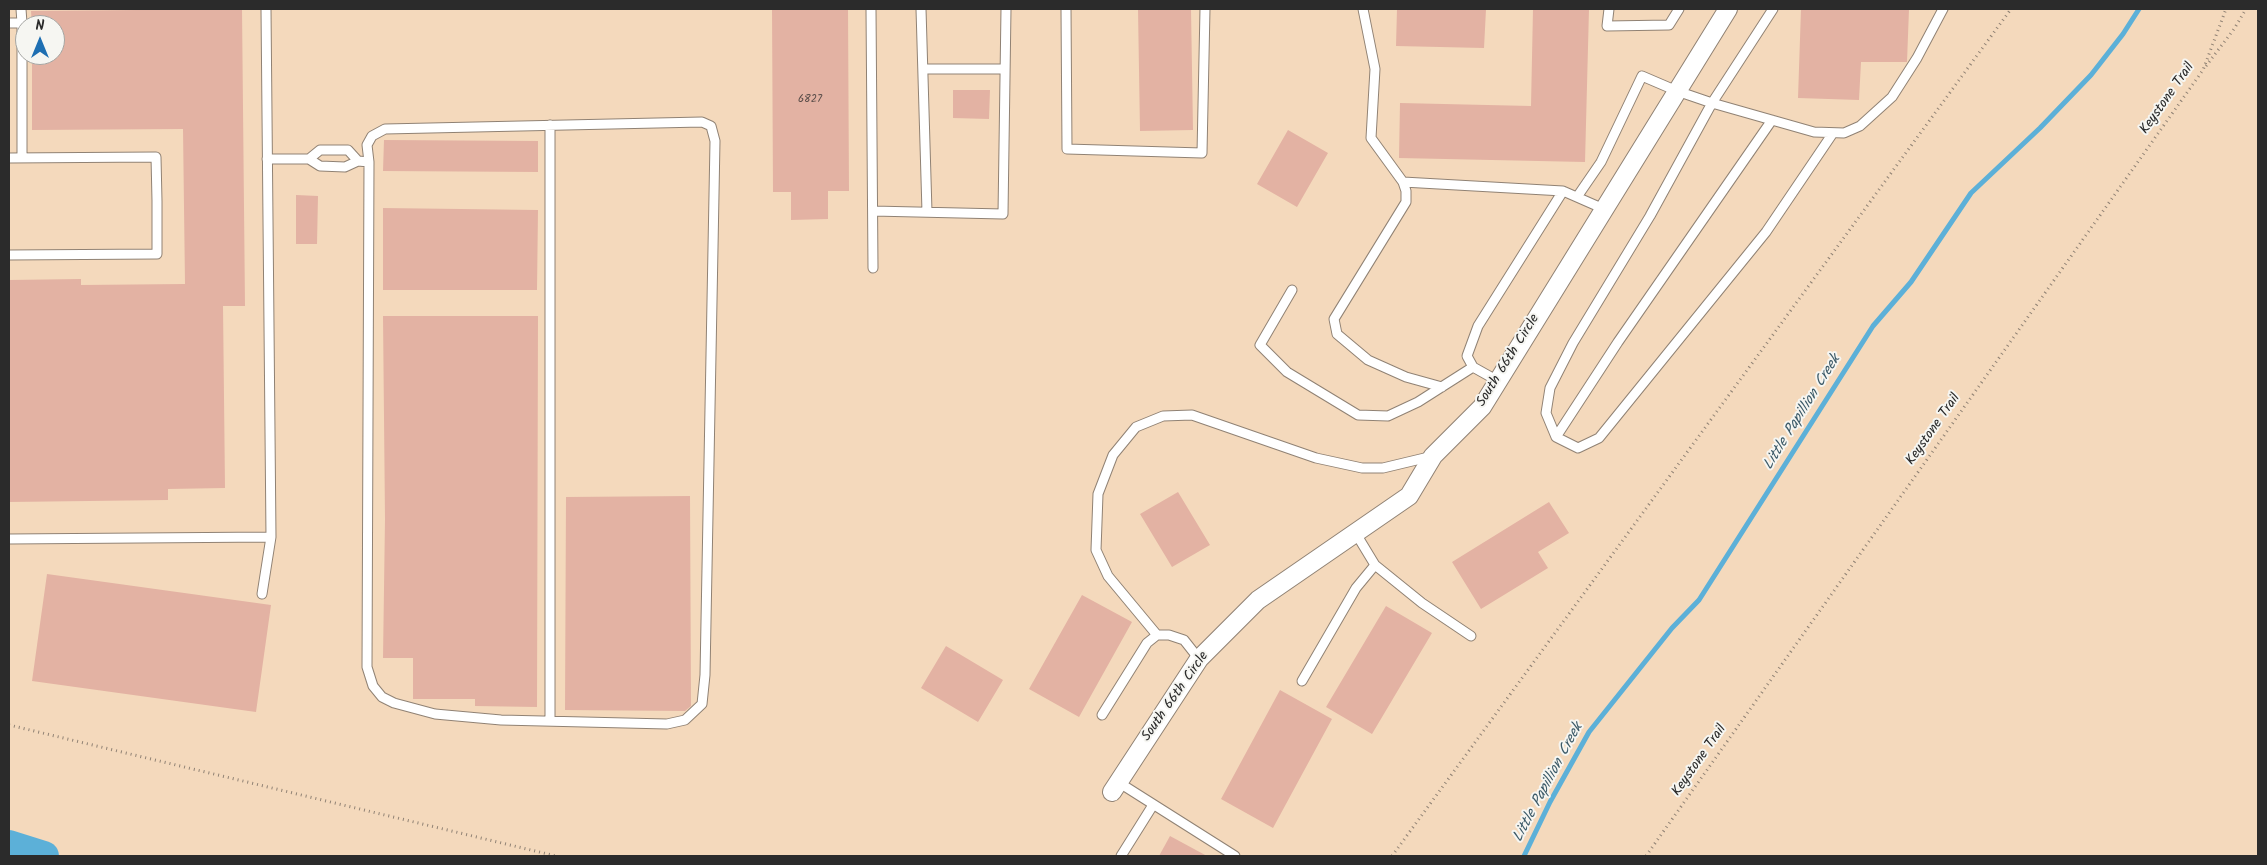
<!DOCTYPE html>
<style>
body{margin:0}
#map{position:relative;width:2267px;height:865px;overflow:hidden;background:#f4d9bc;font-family:Kalam,sans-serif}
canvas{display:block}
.frame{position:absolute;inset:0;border:10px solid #2b2b2b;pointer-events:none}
.north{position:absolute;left:15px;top:15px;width:50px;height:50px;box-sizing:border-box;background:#f6f6f2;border:1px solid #a5a5a2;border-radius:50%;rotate:0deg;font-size:14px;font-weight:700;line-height:20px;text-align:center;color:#2b2b2b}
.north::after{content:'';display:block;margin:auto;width:18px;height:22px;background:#1f6fb2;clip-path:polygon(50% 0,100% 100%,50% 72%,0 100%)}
</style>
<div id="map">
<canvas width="2267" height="865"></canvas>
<div class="frame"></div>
<div class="north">N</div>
</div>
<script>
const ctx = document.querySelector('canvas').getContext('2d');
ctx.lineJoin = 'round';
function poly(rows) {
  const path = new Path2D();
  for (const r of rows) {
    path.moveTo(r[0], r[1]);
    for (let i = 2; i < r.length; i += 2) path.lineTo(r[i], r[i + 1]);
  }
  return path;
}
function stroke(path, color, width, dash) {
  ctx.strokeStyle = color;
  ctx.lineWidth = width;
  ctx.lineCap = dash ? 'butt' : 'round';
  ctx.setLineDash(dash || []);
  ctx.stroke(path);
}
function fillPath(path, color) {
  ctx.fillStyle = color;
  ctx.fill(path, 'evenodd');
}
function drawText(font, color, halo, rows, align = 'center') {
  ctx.font = font + ' Kalam,sans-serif';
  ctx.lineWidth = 4;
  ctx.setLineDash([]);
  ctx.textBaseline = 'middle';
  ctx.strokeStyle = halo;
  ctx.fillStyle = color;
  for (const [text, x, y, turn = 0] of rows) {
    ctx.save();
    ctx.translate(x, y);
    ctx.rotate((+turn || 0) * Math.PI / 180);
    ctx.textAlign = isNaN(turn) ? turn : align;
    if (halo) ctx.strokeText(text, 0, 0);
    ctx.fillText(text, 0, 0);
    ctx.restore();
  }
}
stroke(poly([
 [1524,856,1550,802,1589,732,1672,628,1699,600,1873,326,1911,282,1971,193,2040,128,2091,75,2123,34,2139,9]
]), '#5cb0d8', 5);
stroke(poly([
 [9,845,44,856]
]), '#5cb0d8', 30);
fillPath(poly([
 [242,9,245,306,223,306,225,488,168,489,168,500,9,502,9,280,81,279,81,285,185,284,183,129,32,130,32,55,55,55,55,25,32,25,31,11],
 [772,9,848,9,849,191,828,191,828,219,791,220,791,192,773,192],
 [1138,9,1191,9,1193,130,1140,131],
 [1397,9,1486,9,1484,48,1396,46],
 [1533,9,1589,9,1585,162,1399,158,1400,103,1531,106],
 [1801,9,1909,9,1907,62,1861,62,1859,100,1798,98],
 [953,90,990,90,989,119,953,118],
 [1288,130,1328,153,1297,207,1257,184],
 [384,140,538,141,538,172,383,171],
 [296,195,318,196,317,244,296,244],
 [383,208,538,210,537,290,383,290],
 [383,316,538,316,537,707,475,706,475,699,413,699,413,658,383,658,385,519],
 [1178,492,1210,545,1172,567,1140,514],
 [690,496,691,706,685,711,565,710,566,497],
 [1549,502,1569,533,1538,552,1548,568,1481,609,1452,562],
 [47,574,271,605,256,712,32,681],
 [1082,595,1132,622,1079,717,1029,689],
 [1386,606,1432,633,1372,734,1326,707],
 [946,646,1003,680,978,722,921,688],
 [1280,690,1332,719,1273,828,1221,799],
 [1170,836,1207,856,1159,856]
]), '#e3b2a3');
const service = poly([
 [871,9,873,268],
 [921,9,927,212],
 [1066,9,1067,149,1202,153,1205,9],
 [1363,9,1375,69,1371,138,1403,182,1563,191,1604,209],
 [1609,9,1607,26,1669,25,1679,9],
 [9,23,22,23,21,9],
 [22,23,22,158],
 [923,69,1004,69],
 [550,125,550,721],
 [1833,133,1766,232,1599,438,1578,448,1556,437,1546,413,1550,388,1573,343,1650,216,1712,103,1814,132,1844,133,1860,126,1892,97,1917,58,1943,9],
 [9,158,156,157,157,201,157,254,9,255],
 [267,159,309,159,320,166,345,167,358,161,348,150,320,150,309,159],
 [358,161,369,162,367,145,372,136,385,129,702,122,711,126,715,141,705,675,702,704,685,720,667,724,501,720,435,714,394,703,382,697,373,686,367,667,369,162],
 [1403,182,1406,191,1406,202,1334,319,1337,334,1368,360,1406,377,1442,387],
 [1577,197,1601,162,1642,76,1677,91,1712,103,1773,9],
 [873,211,1003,214,1006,9],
 [1292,290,1260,345,1287,372,1358,415,1388,416,1418,402,1473,367],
 [1498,381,1473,367,1467,356,1478,326,1563,191],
 [1556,437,1618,342,1772,120],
 [1355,532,1375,565,1422,603,1471,636],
 [9,539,271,537],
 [262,594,271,537,266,9],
 [1157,635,1108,576,1096,550,1098,494,1113,455,1136,427,1163,416,1192,415,1316,458,1362,468,1383,468,1433,456],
 [1302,681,1356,588,1375,565],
 [1102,715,1147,643,1157,635,1169,635,1184,640,1199,659],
 [1118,782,1235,856],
 [1121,856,1153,805]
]);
const minor = poly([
 [1112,792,1199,659,1258,600,1409,496,1433,456,1482,407,1728,9]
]);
stroke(service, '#908274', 11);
stroke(minor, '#908274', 20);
stroke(poly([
 [2206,66,2234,29,2246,9],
 [9,725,556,856],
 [1392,856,2011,9],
 [1646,856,2203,70,2226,9]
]), '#908274', 3, [1, 4]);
stroke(service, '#fff', 9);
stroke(minor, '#fff', 18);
drawText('11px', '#594d49', null, [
 ["6827",810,100]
]);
drawText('14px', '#2b2b2b', '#f6f6f2', [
 ["Keystone Trail",2168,99,-55],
 ["South 66th Circle",1509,361,-58],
 ["Keystone Trail",1934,430,-55],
 ["South 66th Circle",1176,697,-55],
 ["Keystone Trail",1700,761,-55]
]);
drawText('italic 15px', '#3c5a68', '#f6f6f2', [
 ["Little Papillion Creek",1803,413,-58],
 ["Little Papillion Creek",1549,783,-62]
]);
</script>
